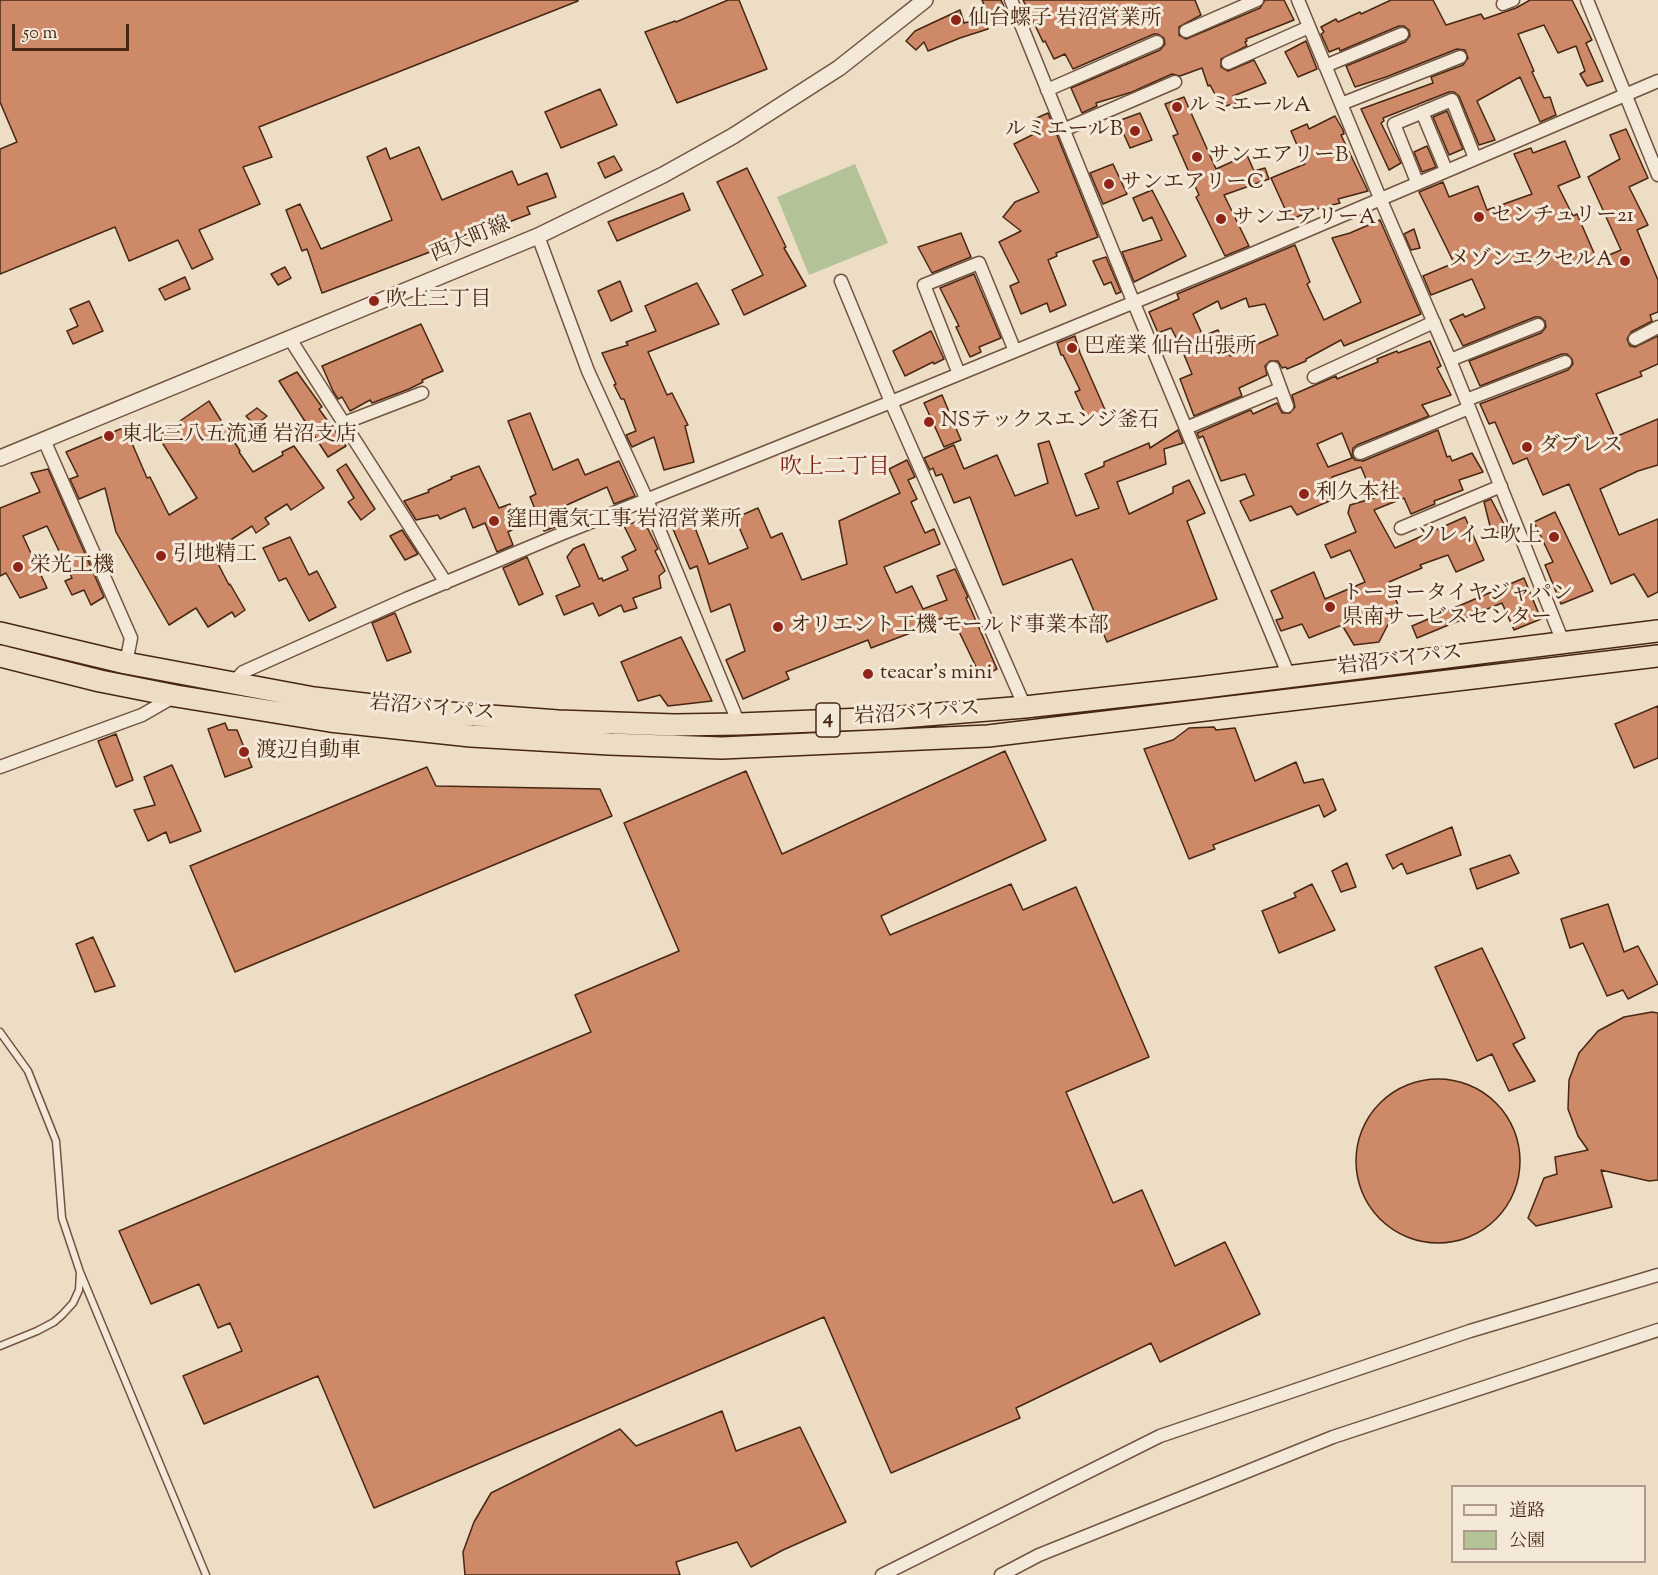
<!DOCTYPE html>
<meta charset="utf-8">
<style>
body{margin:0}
#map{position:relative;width:1658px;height:1575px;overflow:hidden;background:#eeddc5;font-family:"Sorts Mill Goudy","Noto Serif JP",serif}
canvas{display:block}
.legend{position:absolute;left:1451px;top:1485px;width:195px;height:78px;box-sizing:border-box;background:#f4e9d9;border:2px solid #af9b89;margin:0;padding:8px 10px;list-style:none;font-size:18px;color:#472712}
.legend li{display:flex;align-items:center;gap:12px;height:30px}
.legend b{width:30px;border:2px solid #af9b89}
.scale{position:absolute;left:12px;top:24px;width:117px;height:27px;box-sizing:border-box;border:3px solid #472712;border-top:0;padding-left:8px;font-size:18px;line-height:21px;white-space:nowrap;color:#472712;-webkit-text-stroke:4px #f4e9d9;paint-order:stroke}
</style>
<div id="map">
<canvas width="1658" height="1575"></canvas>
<ul class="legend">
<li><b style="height:8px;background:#f4e9d9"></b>道路</li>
<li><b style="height:16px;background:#b4c298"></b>公園</li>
</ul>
<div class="scale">50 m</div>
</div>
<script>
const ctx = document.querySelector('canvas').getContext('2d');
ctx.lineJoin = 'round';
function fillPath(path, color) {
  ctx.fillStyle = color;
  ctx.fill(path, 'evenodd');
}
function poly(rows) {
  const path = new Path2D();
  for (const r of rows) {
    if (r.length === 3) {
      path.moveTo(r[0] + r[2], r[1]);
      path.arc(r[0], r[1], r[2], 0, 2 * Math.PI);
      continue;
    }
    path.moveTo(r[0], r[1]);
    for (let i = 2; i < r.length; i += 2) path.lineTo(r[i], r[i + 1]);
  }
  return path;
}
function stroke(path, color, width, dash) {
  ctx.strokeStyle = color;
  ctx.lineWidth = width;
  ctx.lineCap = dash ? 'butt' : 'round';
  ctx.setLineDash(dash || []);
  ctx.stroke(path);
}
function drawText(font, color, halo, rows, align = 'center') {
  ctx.font = font + ' "Sorts Mill Goudy","Noto Serif JP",serif';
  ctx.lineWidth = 6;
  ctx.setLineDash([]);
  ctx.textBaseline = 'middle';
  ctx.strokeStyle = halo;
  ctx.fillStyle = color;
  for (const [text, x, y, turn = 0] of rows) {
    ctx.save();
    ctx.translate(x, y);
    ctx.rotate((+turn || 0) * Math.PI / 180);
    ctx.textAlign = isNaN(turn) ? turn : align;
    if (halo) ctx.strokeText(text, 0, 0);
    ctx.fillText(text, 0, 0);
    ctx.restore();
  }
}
fillPath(poly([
 [855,164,888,243,809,275,777,197]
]), '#b4c298');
const building = poly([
 [0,0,578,0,578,1,259,127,272,157,243,167,260,204,199,230,213,259,192,269,178,240,129,261,115,227,0,274,0,149,17,142,0,102,0,0],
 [728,0,739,0,767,69,677,103,645,32,675,21,676,22,728,0],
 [982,0,1001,0,1009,18,992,24,982,0],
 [1023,0,1195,0,1201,15,1179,27,1179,35,1186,39,1260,8,1265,0,1284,0,1294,20,1246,39,1247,41,1245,42,1247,46,1221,59,1221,67,1228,71,1254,60,1266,83,1233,96,1236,103,1222,107,1210,85,1208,86,1202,68,1180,76,1172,74,1132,92,1096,103,1097,106,1082,113,1071,88,1160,50,1165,44,1164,38,1158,34,1154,34,1073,69,1065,54,1054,59,1045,41,1043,42,1023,0],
 [1391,0,1433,0,1446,25,1481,14,1484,19,1516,8,1530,0,1572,0,1592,40,1586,43,1603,81,1587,86,1580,74,1585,71,1576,46,1558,53,1544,25,1518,34,1534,71,1532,72,1544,98,1550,97,1556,115,1540,122,1520,77,1477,101,1495,140,1479,145,1459,96,1454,92,1449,92,1383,118,1384,121,1381,123,1401,163,1389,170,1361,109,1433,83,1431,77,1463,65,1468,58,1465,50,1457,49,1386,77,1355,87,1346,66,1405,42,1410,36,1409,30,1404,26,1399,26,1340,51,1339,48,1329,52,1321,34,1324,32,1321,27,1336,19,1338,22,1360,12,1361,14,1391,0],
 [960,10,964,23,985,18,988,29,960,38,928,51,924,42,916,50,906,41,915,31,960,10],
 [1306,41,1317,69,1298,77,1285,52,1306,41],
 [600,89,617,125,561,148,545,112,600,89],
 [1184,97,1216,169,1247,155,1254,171,1265,168,1269,179,1224,195,1249,246,1225,256,1196,197,1199,195,1173,136,1178,134,1165,104,1184,97],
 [1447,111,1463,149,1449,155,1433,117,1447,111],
 [1048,113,1098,237,1056,253,1057,256,1048,260,1066,305,1050,312,1047,303,1021,314,1010,286,1019,282,999,242,1021,231,1003,217,1015,202,1039,192,1014,144,1038,132,1032,120,1048,113],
 [1140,113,1152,140,1130,148,1118,121,1140,113],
 [1335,116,1343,130,1344,134,1341,135,1368,191,1338,199,1340,203,1313,210,1290,220,1271,178,1305,164,1291,131,1307,124,1309,129,1335,116],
 [1626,129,1648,178,1629,187,1648,225,1637,230,1658,280,1658,312,1650,315,1652,321,1631,332,1627,339,1630,346,1635,347,1658,336,1658,364,1640,372,1642,376,1596,394,1615,437,1658,419,1658,465,1638,471,1600,489,1619,535,1658,519,1658,592,1648,597,1634,574,1611,584,1569,484,1543,495,1527,458,1513,464,1495,422,1489,424,1480,404,1568,370,1573,364,1572,359,1567,354,1562,354,1480,386,1469,361,1541,333,1546,327,1545,321,1540,317,1535,317,1463,346,1450,320,1463,314,1465,317,1485,308,1472,279,1431,295,1423,276,1454,263,1419,192,1443,182,1449,197,1478,186,1487,210,1532,194,1514,154,1531,148,1533,153,1565,141,1580,177,1558,186,1573,216,1577,214,1597,260,1621,250,1588,177,1620,159,1610,135,1626,129],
 [1427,146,1436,167,1422,172,1414,152,1427,146],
 [419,147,442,200,512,171,518,185,547,173,556,197,527,207,530,214,322,293,307,249,302,251,286,210,300,204,321,249,392,220,367,157,386,148,390,159,419,147],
 [614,156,622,170,605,178,598,163,614,156],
 [1113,164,1127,194,1103,204,1090,173,1113,164],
 [747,168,786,247,784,248,806,286,744,315,732,290,763,275,717,182,747,168],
 [1152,190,1186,256,1134,282,1122,252,1162,240,1152,217,1143,221,1133,198,1152,190],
 [683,193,690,210,617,241,608,222,683,193],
 [1380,220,1421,314,1344,346,1341,340,1306,359,1306,361,1287,369,1286,367,1282,368,1278,361,1270,361,1265,366,1267,375,1239,388,1242,396,1194,416,1180,379,1192,374,1180,345,1171,328,1158,333,1149,312,1179,299,1177,294,1295,245,1310,282,1307,284,1324,320,1361,302,1332,238,1350,233,1380,220],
 [1246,298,1249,307,1265,304,1278,335,1230,356,1218,330,1203,336,1193,314,1218,301,1221,309,1246,298],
 [1414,229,1420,248,1411,250,1404,234,1414,229],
 [961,233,971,257,932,273,918,247,961,233],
 [1106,257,1121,292,1116,294,1111,282,1104,285,1093,261,1106,257],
 [285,267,291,278,278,285,271,274,285,267],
 [974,274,1001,338,979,347,981,352,970,357,956,327,959,326,940,288,974,274],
 [185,277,190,289,165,300,159,289,185,277],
 [620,281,632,311,611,321,598,291,620,281],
 [697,283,719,324,648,352,667,395,672,393,688,425,685,426,694,462,664,470,654,437,632,447,626,435,636,431,624,399,621,399,614,385,616,384,602,353,628,345,626,342,656,331,645,306,697,283],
 [89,301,103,331,73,344,67,331,78,326,70,309,89,301],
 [421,324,443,371,422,380,423,382,409,389,372,403,370,400,350,411,342,397,338,399,333,391,322,366,421,324],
 [931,331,944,359,934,364,933,362,905,376,893,351,931,331],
 [1075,336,1080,353,1106,412,1088,420,1075,392,1080,390,1063,355,1061,355,1057,343,1075,336],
 [1430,341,1441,366,1437,368,1451,395,1422,405,1429,416,1357,445,1353,448,1352,456,1355,460,1363,461,1438,430,1447,457,1450,456,1452,461,1472,453,1483,472,1459,480,1463,490,1434,501,1435,504,1411,514,1404,498,1374,510,1395,548,1465,517,1484,560,1456,572,1448,555,1420,565,1422,568,1389,582,1398,605,1379,642,1354,645,1342,625,1309,638,1302,624,1281,631,1276,620,1283,618,1271,591,1314,572,1325,599,1365,582,1350,550,1331,558,1325,545,1356,532,1348,513,1350,505,1374,498,1361,467,1332,477,1341,496,1297,515,1291,506,1250,521,1240,501,1254,495,1245,474,1221,481,1203,436,1199,438,1197,433,1248,411,1251,410,1253,414,1277,403,1282,413,1290,413,1295,407,1292,395,1336,376,1337,379,1378,362,1377,359,1397,351,1398,353,1430,341],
 [1342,433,1352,458,1328,467,1317,444,1342,433],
 [297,372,322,407,319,409,346,446,328,457,279,381,297,372],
 [942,395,961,440,944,447,924,403,942,395],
 [209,401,240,451,239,452,253,472,283,455,282,452,294,446,324,488,291,510,287,504,265,518,269,524,256,533,252,526,212,552,229,585,230,584,245,610,235,617,232,612,208,627,196,608,169,625,116,532,105,488,79,499,70,479,78,476,66,452,125,427,147,478,150,477,169,515,197,498,158,436,209,401],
 [257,408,267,416,255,426,246,416,257,408],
 [530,413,553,470,578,459,585,475,619,461,635,496,614,504,607,487,560,508,566,523,544,531,530,497,536,494,508,421,530,413],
 [1178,430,1183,443,1164,449,1166,464,1117,482,1129,514,1173,493,1173,487,1189,480,1205,513,1187,521,1217,599,1107,642,1072,559,1003,585,970,497,954,503,942,474,936,476,933,468,930,470,924,458,954,445,964,469,997,455,1015,496,1048,483,1038,444,1049,441,1076,516,1099,508,1085,474,1104,466,1104,462,1149,443,1150,448,1178,430],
 [907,460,915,477,908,480,917,499,911,502,925,533,934,529,940,544,884,567,896,593,912,586,923,609,947,600,937,576,955,569,968,597,966,598,997,669,981,677,951,615,912,629,913,632,871,648,868,640,786,672,789,679,743,699,726,660,745,651,730,604,711,612,697,566,690,569,667,515,687,507,709,564,748,548,735,518,758,508,771,538,782,533,802,580,847,564,839,521,900,493,889,469,907,460],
 [346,464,375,509,361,520,348,502,354,498,337,470,346,464],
 [479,466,499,508,510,504,517,527,508,532,513,545,497,552,485,523,473,528,465,508,440,519,438,515,416,520,404,501,429,492,428,490,452,479,451,477,479,466],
 [48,469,104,597,91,605,84,590,72,595,65,581,72,578,47,526,23,536,47,588,20,598,6,573,0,576,0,508,40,492,31,473,48,469],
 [1491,499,1507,530,1492,534,1484,502,1491,499],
 [1555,512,1593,591,1561,604,1545,565,1553,562,1534,522,1555,512],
 [643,519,658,549,655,551,665,571,659,576,661,588,633,598,637,608,624,612,621,605,599,616,593,603,564,615,556,596,580,586,567,557,573,549,584,544,599,579,602,578,603,581,628,570,622,557,636,550,624,526,643,519],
 [402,530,418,554,405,560,390,536,402,530],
 [290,537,309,575,317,571,336,607,309,621,286,578,279,581,263,548,290,537],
 [527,557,543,594,519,605,503,568,527,557],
 [1524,578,1541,619,1514,630,1502,603,1417,638,1412,626,1524,578],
 [395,613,411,652,387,661,372,623,395,613],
 [681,637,712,701,668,706,660,695,638,701,621,662,681,637],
 [1658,706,1658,758,1634,768,1615,724,1658,706],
 [225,723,228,730,237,730,252,767,225,777,208,729,225,723],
 [1214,727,1216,730,1235,728,1255,781,1296,762,1304,783,1323,779,1336,810,1324,817,1319,805,1213,845,1215,849,1189,859,1144,749,1173,740,1189,728,1214,727],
 [116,734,133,780,116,787,98,741,116,734],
 [1005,751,1046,840,881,916,890,935,1011,884,1023,910,1076,887,1149,1057,1066,1092,1113,1203,1142,1190,1175,1266,1225,1242,1260,1314,1160,1362,1151,1343,1016,1408,1020,1418,891,1473,824,1317,374,1508,318,1376,204,1424,183,1376,242,1351,230,1323,218,1328,199,1284,151,1304,119,1231,591,1032,575,995,679,951,624,823,746,771,782,854,1005,751],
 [172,765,201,831,170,843,166,832,148,841,134,810,155,805,144,777,172,765],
 [427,767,436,786,600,789,612,816,235,972,190,866,427,767],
 [1452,827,1461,855,1407,874,1402,863,1393,869,1386,855,1452,827],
 [1510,855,1519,873,1477,889,1470,869,1510,855],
 [1347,863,1356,887,1341,892,1332,871,1347,863],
 [1312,884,1335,930,1279,953,1262,911,1296,897,1294,893,1312,884],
 [1608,904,1624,952,1638,946,1658,984,1628,999,1623,990,1607,996,1583,943,1570,948,1561,919,1608,904],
 [93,937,115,986,95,992,76,944,93,937],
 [1482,948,1525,1038,1513,1044,1535,1081,1509,1091,1492,1054,1477,1061,1435,967,1482,948],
 [1652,1012,1658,1013,1658,1180,1649,1181,1601,1170,1612,1207,1536,1226,1528,1218,1544,1178,1557,1174,1555,1157,1588,1150,1578,1136,1568,1109,1569,1080,1579,1053,1598,1031,1624,1017,1652,1012],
 [1438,1161,82],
 [722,1411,736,1451,800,1427,846,1522,783,1550,751,1567,737,1542,676,1562,680,1575,465,1575,463,1552,474,1522,491,1493,620,1429,636,1446,722,1411]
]);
fillPath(building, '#ce8969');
stroke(building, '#472712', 1.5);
const service = poly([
 [0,1032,28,1071,56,1141,62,1218,80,1272,206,1575],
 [0,1346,37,1331,54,1322,62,1315,73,1303,79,1290,80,1273]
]);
const minor = poly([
 [1011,0,1133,301,1289,676],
 [1298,0,1380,198,1450,360,1563,642],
 [1587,0,1658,175],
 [1503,4,1513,0],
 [1186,31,1257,0],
 [1228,63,1309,27],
 [1325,66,1402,34],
 [1047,90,1157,42],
 [1341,104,1460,57],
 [1422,112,1446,170],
 [1063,130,1175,82],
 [1417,182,1394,124,1452,100,1475,158],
 [538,236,588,371,647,500,739,724],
 [841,281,891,402,1025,707],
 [290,339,446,583],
 [1635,339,1658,327],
 [1450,360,1538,325],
 [1273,368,1287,406],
 [959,374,924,285,979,263,1015,351],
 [1314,377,1434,322],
 [1466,400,1565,362],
 [344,423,422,393],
 [1186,428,1280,389],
 [44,440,131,638,126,663],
 [1360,453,1469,408],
 [1401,528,1501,486],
 [232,684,243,672,406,599,561,534,891,402,1254,253,1658,81],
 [0,767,142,715,175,696],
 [882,1575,1160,1436,1470,1331,1658,1275],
 [1001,1575,1039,1555,1333,1437,1658,1330]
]);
const tertiary = poly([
 [0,458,538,236,663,175,733,136,839,68,925,0]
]);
const trunk = poly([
 [0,633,126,663,314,698,422,711,558,721,674,725,739,724,889,718,1025,707,1197,688,1658,631],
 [0,656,100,681,176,696,330,721,471,736,609,744,722,748,988,736,1658,656]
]);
stroke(service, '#71543f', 9);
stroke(minor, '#71543f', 15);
stroke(tertiary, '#71543f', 18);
stroke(trunk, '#472712', 24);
stroke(service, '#f4e9d9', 6);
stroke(minor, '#f4e9d9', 12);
stroke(tertiary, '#f4e9d9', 15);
stroke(trunk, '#eeddc5', 21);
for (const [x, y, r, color] of [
 [956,20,6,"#8f2418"],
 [1177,107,6,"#8f2418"],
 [1135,131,6,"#8f2418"],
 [1197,157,6,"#8f2418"],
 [1109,184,6,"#8f2418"],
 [1479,217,6,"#8f2418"],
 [1221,219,6,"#8f2418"],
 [1625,261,6,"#8f2418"],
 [374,301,6,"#8f2418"],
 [1072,348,6,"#8f2418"],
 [929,422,6,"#8f2418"],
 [109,436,6,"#8f2418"],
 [1527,447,6,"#8f2418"],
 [1304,494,6,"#8f2418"],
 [494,521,6,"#8f2418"],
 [1554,537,6,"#8f2418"],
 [161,556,6,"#8f2418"],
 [18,567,6,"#8f2418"],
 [1330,607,6,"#8f2418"],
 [778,627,6,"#8f2418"],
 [868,674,6,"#8f2418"],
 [244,752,6,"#8f2418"]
]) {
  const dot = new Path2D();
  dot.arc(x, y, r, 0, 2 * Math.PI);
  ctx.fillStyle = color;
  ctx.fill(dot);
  stroke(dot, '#f4e9d9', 2);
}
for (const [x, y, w] of [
 [828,720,24]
]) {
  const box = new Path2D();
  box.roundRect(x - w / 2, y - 17, w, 34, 4.5);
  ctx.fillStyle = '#f4e9d9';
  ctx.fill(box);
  stroke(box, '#472712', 1.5);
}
drawText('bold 20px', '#472712', null, [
 ["4",828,720]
]);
drawText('21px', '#472712', '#f4e9d9', [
 ["仙台螺子 岩沼営業所",968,20],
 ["ルミエールA",1189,107],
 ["ルミエールB",1123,131,"right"],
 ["サンエアリーB",1209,157],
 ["サンエアリーC",1121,184],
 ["センチュリー21",1491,217],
 ["サンエアリーA",1233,219],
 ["メゾンエクセルA",1613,261,"right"],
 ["吹上三丁目",386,301],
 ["巴産業 仙台出張所",1084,348],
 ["NSテックスエンジ釜石",941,422],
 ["東北三八五流通 岩沼支店",121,436],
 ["ダブレス",1539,447],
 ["利久本社",1316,494],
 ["窪田電気工事 岩沼営業所",506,521],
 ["ソレイユ吹上",1542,537,"right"],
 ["引地精工",173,556],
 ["栄光工機",30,567],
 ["トーヨータイヤジャパン",1342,595],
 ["県南サービスセンター",1342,619],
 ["オリエント工機 モールド事業本部",790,627],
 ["teacar's mini",880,674],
 ["渡辺自動車",256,752]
], 'left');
drawText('21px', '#472712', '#f4e9d9', [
 ["西大町線",471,241,-23],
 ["岩沼バイパス",1400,662,-7],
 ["岩沼バイパス",432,710,5],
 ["岩沼バイパス",917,715,-4]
]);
drawText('22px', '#7a1f14', '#f4e9d9', [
 ["吹上二丁目",835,469]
]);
</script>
